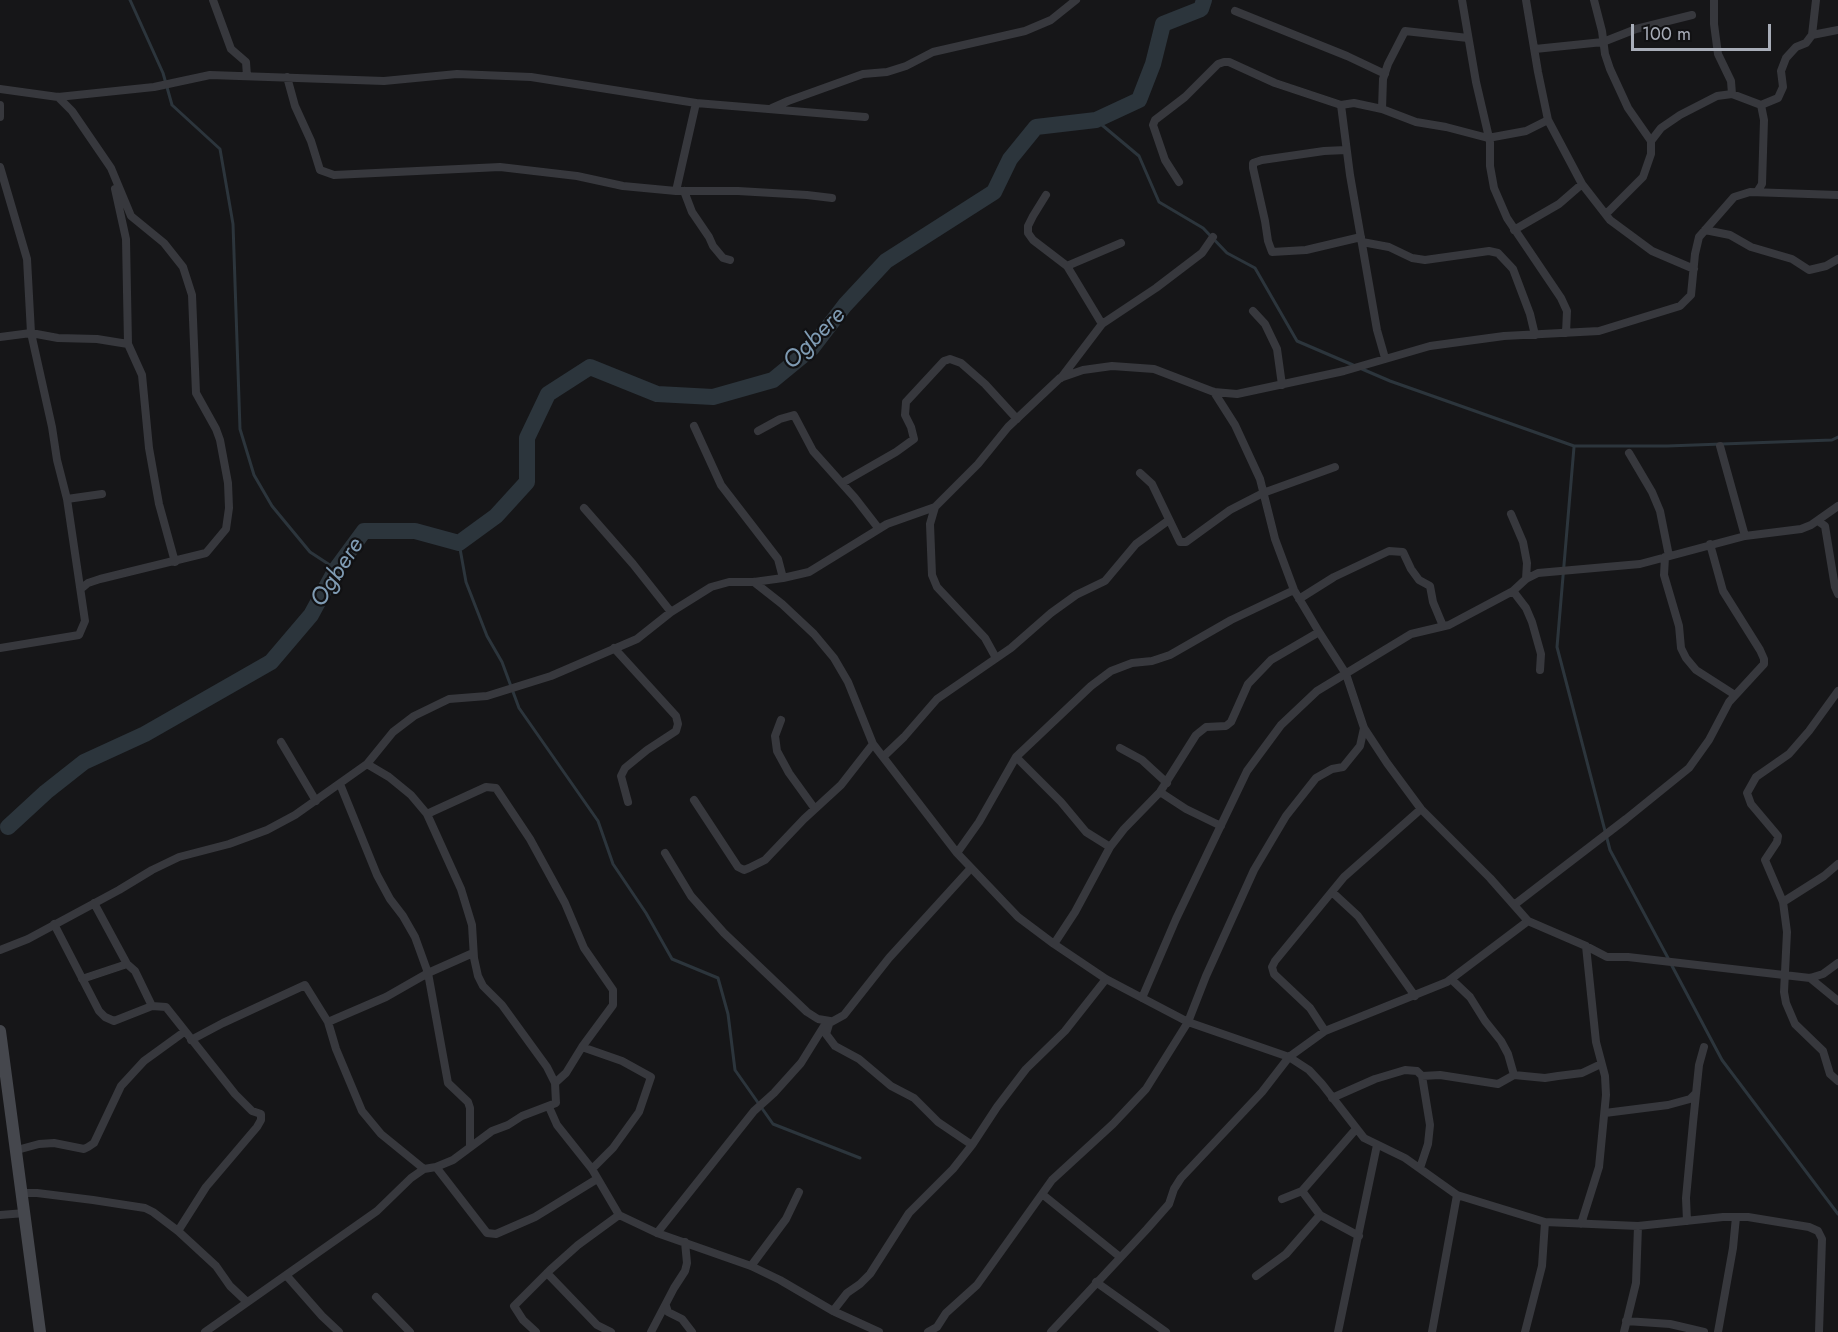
<!DOCTYPE html>
<style>
body{margin:0}
#map{position:relative;width:1838px;height:1332px;overflow:hidden;background:#161618;font-family:Jost,sans-serif}
canvas{display:block}
.scale{position:absolute;left:1631px;top:24px;width:140px;height:27px;box-sizing:border-box;border:3px solid #a8adb8;border-top:0;padding-left:8px;font-size:18px;line-height:21px;white-space:nowrap;color:#a8adb8;-webkit-text-stroke:4px #111113;paint-order:stroke}
</style>
<div id="map">
<canvas width="1838" height="1332"></canvas>
<div class="scale">100 m</div>
</div>
<script>
const ctx = document.querySelector('canvas').getContext('2d');
ctx.lineJoin = 'round';
function poly(rows) {
  const path = new Path2D();
  for (const r of rows) {
    path.moveTo(r[0], r[1]);
    for (let i = 2; i < r.length; i += 2) path.lineTo(r[i], r[i + 1]);
  }
  return path;
}
function stroke(path, color, width, dash) {
  ctx.strokeStyle = color;
  ctx.lineWidth = width;
  ctx.lineCap = dash ? 'butt' : 'round';
  ctx.setLineDash(dash || []);
  ctx.stroke(path);
}
function drawText(font, color, halo, rows, align = 'center') {
  ctx.font = font + ' Jost,sans-serif';
  ctx.lineWidth = 4.5;
  ctx.setLineDash([]);
  ctx.textBaseline = 'middle';
  ctx.strokeStyle = halo;
  ctx.fillStyle = color;
  for (const [text, x, y, turn = 0] of rows) {
    ctx.save();
    ctx.translate(x, y);
    ctx.rotate((+turn || 0) * Math.PI / 180);
    ctx.textAlign = isNaN(turn) ? turn : align;
    if (halo) ctx.strokeText(text, 0, 0);
    ctx.fillText(text, 0, 0);
    ctx.restore();
  }
}
stroke(poly([
 [130,0,163,73,172,105,220,149,233,224,240,429,254,475,272,506,310,552,336,569],
 [1096,120,1139,156,1159,202,1203,228,1227,253,1255,268,1297,341,1353,365],
 [1362,369,1390,381,1574,446,1667,446,1832,440,1838,437],
 [1574,447,1557,647,1610,850,1668,958],
 [459,543,466,582,487,636,502,662,519,708,598,821,613,864,646,913,672,959,718,978,728,1014,735,1070,773,1124,860,1158],
 [1671,964,1722,1060,1838,1214]
]), '#2c353c', 3);
stroke(poly([
 [8,827,46,792,84,762,145,734,271,662,311,615,336,569,364,531,415,531,459,543,496,516,527,482,527,438,548,394,590,367,657,394,713,397,773,380,812,348,845,305,886,261,994,192,1010,159,1036,127,1096,120,1139,100,1153,64,1163,24,1201,9,1204,0]
]), '#2c353c', 16);
stroke(poly([
 [213,0,231,49,246,62,247,76],
 [1462,0,1476,82,1490,142,1490,166,1494,188,1507,218,1561,298,1567,311,1566,333],
 [1526,0,1538,72,1548,120,1582,184,1610,220,1652,251,1694,269],
 [1594,0,1602,31,1605,54,1610,69,1628,108,1651,141,1651,154,1643,177,1606,214],
 [1235,11,1347,56,1385,74],
 [1812,35,1838,30],
 [1535,49,1603,42,1636,29,1692,15],
 [287,77,295,106,311,141,320,170,334,175,500,167,577,176,623,186,676,191,738,191,807,195,832,198],
 [0,89,58,97,154,87,210,75,384,81,457,74,531,77,696,103,865,117],
 [1732,94,1761,105,1764,120,1762,184,1757,192],
 [58,97,72,111,111,168,131,216,164,243,183,267,192,295,196,393,216,429,220,440,228,483,229,508,226,529,206,553,100,579,88,583,82,588],
 [0,105,0,117],
 [1341,105,1350,175,1377,330,1385,358],
 [1761,105,1778,98,1783,87,1781,71,1786,58,1796,47,1806,43,1812,35,1816,0],
 [772,108,788,101,863,74,887,72,906,66,933,52,1025,31,1051,20,1076,0],
 [1382,109,1383,79,1388,64,1405,31,1468,38],
 [1651,141,1661,128,1680,115,1717,96,1732,94,1731,81,1718,54,1714,24,1714,0],
 [1346,150,1324,151,1262,160,1253,163,1253,168,1265,221,1268,241,1272,252,1306,250,1361,237],
 [0,167,27,259,31,333,52,427,57,460,67,499],
 [1179,182,1165,160,1153,125,1155,120,1185,97,1218,64,1224,62,1229,62,1275,83,1341,105,1354,103,1382,109,1416,122,1446,127,1488,138,1526,131,1548,120],
 [115,189,126,239,128,344],
 [676,191,696,103],
 [684,191,692,212,709,237,713,246,723,258,730,260],
 [1046,195,1033,216,1028,226,1028,233,1033,240,1067,266,1102,324],
 [1514,230,1559,204,1582,184],
 [1705,230,1730,235,1751,247,1792,259,1809,270,1826,266,1838,259],
 [1362,242,1389,247,1412,258,1425,260,1489,251,1498,253,1513,269,1530,314,1535,335],
 [1067,266,1121,243],
 [1253,311,1265,324,1277,349,1282,385],
 [0,337,31,333,58,338,97,339,128,344,142,375,149,448,159,504,175,562],
 [1061,378,1102,324,1156,288,1202,253,1213,237],
 [1214,392,1235,425,1260,479,1275,539,1294,590,1319,632,1346,674,1364,728,1387,763,1421,809,1490,878,1528,921,1586,946,1607,957,1628,957,1810,978,1823,974,1838,963],
 [694,426,721,485,778,559,783,578],
 [758,431,780,419,794,415,813,451,855,498,879,529],
 [1720,446,1745,536],
 [1629,453,1652,492,1660,511,1669,556],
 [1140,473,1152,484,1180,542,1186,542,1230,510,1263,493,1335,467],
 [842,483,896,452,914,439,911,427,905,415,906,402,944,361,950,359,961,363,985,384,1017,419],
 [935,507,930,524,932,575,937,587,985,638,996,658],
 [584,508,633,564,671,612],
 [1511,514,1523,542,1527,563,1526,579],
 [1818,521,1825,526,1835,587,1838,594],
 [1665,557,1664,575,1679,626,1681,648,1686,658,1696,670,1735,695],
 [754,582,782,604,814,634,834,658,848,682,873,744,957,853,1018,917,1054,944,1106,979,1188,1022,1289,1057,1309,1070,1322,1084,1364,1138,1405,1158,1457,1195,1545,1222,1638,1226,1723,1217,1748,1217,1809,1227,1818,1231,1822,1239,1819,1332],
 [1513,591,1526,608,1532,622,1541,654,1540,670],
 [1299,599,1334,577,1389,551,1403,552,1411,569,1419,580,1430,586,1433,602,1443,626],
 [0,648,79,635,85,621,67,499,102,494],
 [614,648,676,716,678,724,676,731,647,750,625,768,621,776,628,802],
 [1838,691,1809,731,1789,754,1756,777,1747,793,1751,804,1778,836,1777,842,1765,860,1783,902,1787,932,1784,992,1786,1003,1795,1024,1823,1051,1830,1074,1838,1081],
 [781,720,775,736,777,751,789,773,815,809],
 [281,742,316,801],
 [1120,748,1142,760,1167,783],
 [883,757,904,737,937,699,1011,648,1051,613,1076,595,1105,581,1136,544,1169,520],
 [1016,757,1061,802,1086,832,1110,847],
 [340,784,377,875,390,899,403,916,415,937,428,973,448,1083,468,1102,470,1108,470,1147],
 [1160,792,1186,809,1221,826],
 [694,800,738,867,744,870,749,868,765,860,804,819,841,785,873,744],
 [427,814,486,787,496,788,530,839,565,903,584,948,613,990,613,1005,582,1047,566,1073,555,1083],
 [665,853,691,896,724,933,807,1012,818,1019,830,1021,826,1034,835,1046,859,1059,891,1086,914,1098,938,1122,972,1145],
 [957,853,979,822,1016,757,1091,686,1111,671,1132,663,1152,661,1170,655,1231,620,1294,590],
 [1332,892,1358,916,1415,996],
 [1783,902,1824,876,1838,864],
 [94,903,127,964,135,971,152,1006],
 [1514,905,1626,819,1689,768,1709,740,1729,702,1764,664,1764,659,1760,650,1723,591,1710,544],
 [54,924,99,1011,105,1017,114,1021,152,1006,166,1007,235,1094,252,1111,261,1114,261,1120,257,1127,206,1187,178,1231],
 [1054,944,1075,912,1110,847,1124,829,1160,792,1196,735,1206,727,1226,726,1231,722,1248,684,1271,660,1319,632],
 [0,950,28,939,119,890,152,870,179,857,229,844,267,830,295,815,367,764,393,732,414,716,449,699,487,696,551,676,637,639,671,612,711,587,729,582,754,582,783,578,809,572,887,524,935,507,978,464,1008,427,1060,378,1083,370,1112,366,1154,369,1214,392,1237,394,1344,371,1430,346,1504,336,1599,331,1680,306,1691,295,1695,254,1699,237,1734,197,1750,192,1838,195],
 [1810,978,1838,1001],
 [82,979,127,964],
 [1451,979,1470,997,1485,1021,1501,1041,1508,1054,1514,1075],
 [1142,998,1176,919,1247,771,1281,725,1317,691,1411,634,1449,625,1513,591,1526,579,1538,573,1640,564,1745,536,1801,529,1811,525,1838,506],
 [1325,1031,1310,1008,1274,974,1272,967,1275,961,1344,877,1421,809],
 [191,1040,223,1023,305,985,328,1022],
 [582,1047,622,1061,651,1077,639,1112,613,1148,592,1169],
 [1422,1076,1440,1075,1498,1084,1514,1075,1545,1078,1558,1076,1582,1073,1601,1064],
 [1332,1098,1375,1079,1405,1070,1417,1071,1422,1076,1430,1125,1428,1144,1420,1168],
 [549,1107,557,1125,592,1169,619,1215,657,1233,751,1266,780,1280,833,1311,879,1332],
 [1605,1113,1668,1105,1690,1099,1696,1093],
 [17,1150,39,1144,54,1143,84,1149,88,1147,94,1143,121,1086,144,1061,184,1032],
 [436,1167,487,1233,496,1234,535,1217,597,1179],
 [424,1169,381,1134,362,1111,336,1049,328,1022,386,997,428,973,473,953],
 [1302,1191,1320,1215,1359,1236],
 [23,1193,37,1193,93,1200,145,1208,153,1212,178,1231,216,1266,230,1286,247,1302],
 [1042,1194,1120,1257],
 [1282,1199,1302,1191,1356,1129],
 [0,1215,25,1213],
 [1687,1221,1686,1198,1693,1123,1699,1065,1704,1047],
 [1581,1224,1599,1167,1606,1095,1605,1076,1596,1042,1586,946],
 [657,1233,754,1111,774,1093,801,1063,824,1026,844,1015,889,958,971,868],
 [751,1266,786,1219,799,1192],
 [547,1273,597,1325,611,1332],
 [286,1275,322,1316,339,1332],
 [1256,1276,1286,1254,1320,1215],
 [1096,1282,1166,1332],
 [376,1297,410,1332],
 [666,1306,668,1312,682,1319,692,1332],
 [833,1311,847,1293,860,1284,870,1274,909,1213,953,1169,972,1145,997,1107,1026,1069,1065,1031,1106,979],
 [1626,1321,1670,1324,1704,1332],
 [205,1332,377,1211,411,1178,424,1169,436,1167,453,1160,492,1131,508,1125,522,1116,556,1103,555,1083,547,1067,502,1005,483,986,478,976,474,958,472,925,461,889,427,814,411,795,389,777,367,764],
 [536,1332,523,1320,514,1306,550,1270,578,1245,619,1215],
 [651,1332,674,1288,685,1271,687,1263,685,1242],
 [928,1332,937,1327,946,1313,977,1285,1052,1180,1113,1124,1146,1089,1188,1022,1206,976,1254,870,1286,816,1316,778,1332,769,1343,767,1360,746,1364,728],
 [1051,1332,1147,1229,1169,1204,1174,1189,1181,1178,1262,1092,1289,1057,1325,1031,1447,982,1528,921],
 [1338,1332,1377,1145],
 [1432,1332,1457,1195],
 [1525,1332,1542,1266,1545,1222],
 [1624,1332,1636,1283,1638,1226],
 [1718,1332,1733,1248,1736,1217]
]), '#37383d', 8);
stroke(poly([
 [0,1031,40,1332]
]), '#45474d', 12);
drawText('italic 24px', '#7f9bb3', '#111113', [
 ["Ogbere",815,339,-45],
 ["Ogbere",338,573,-57]
]);
</script>
